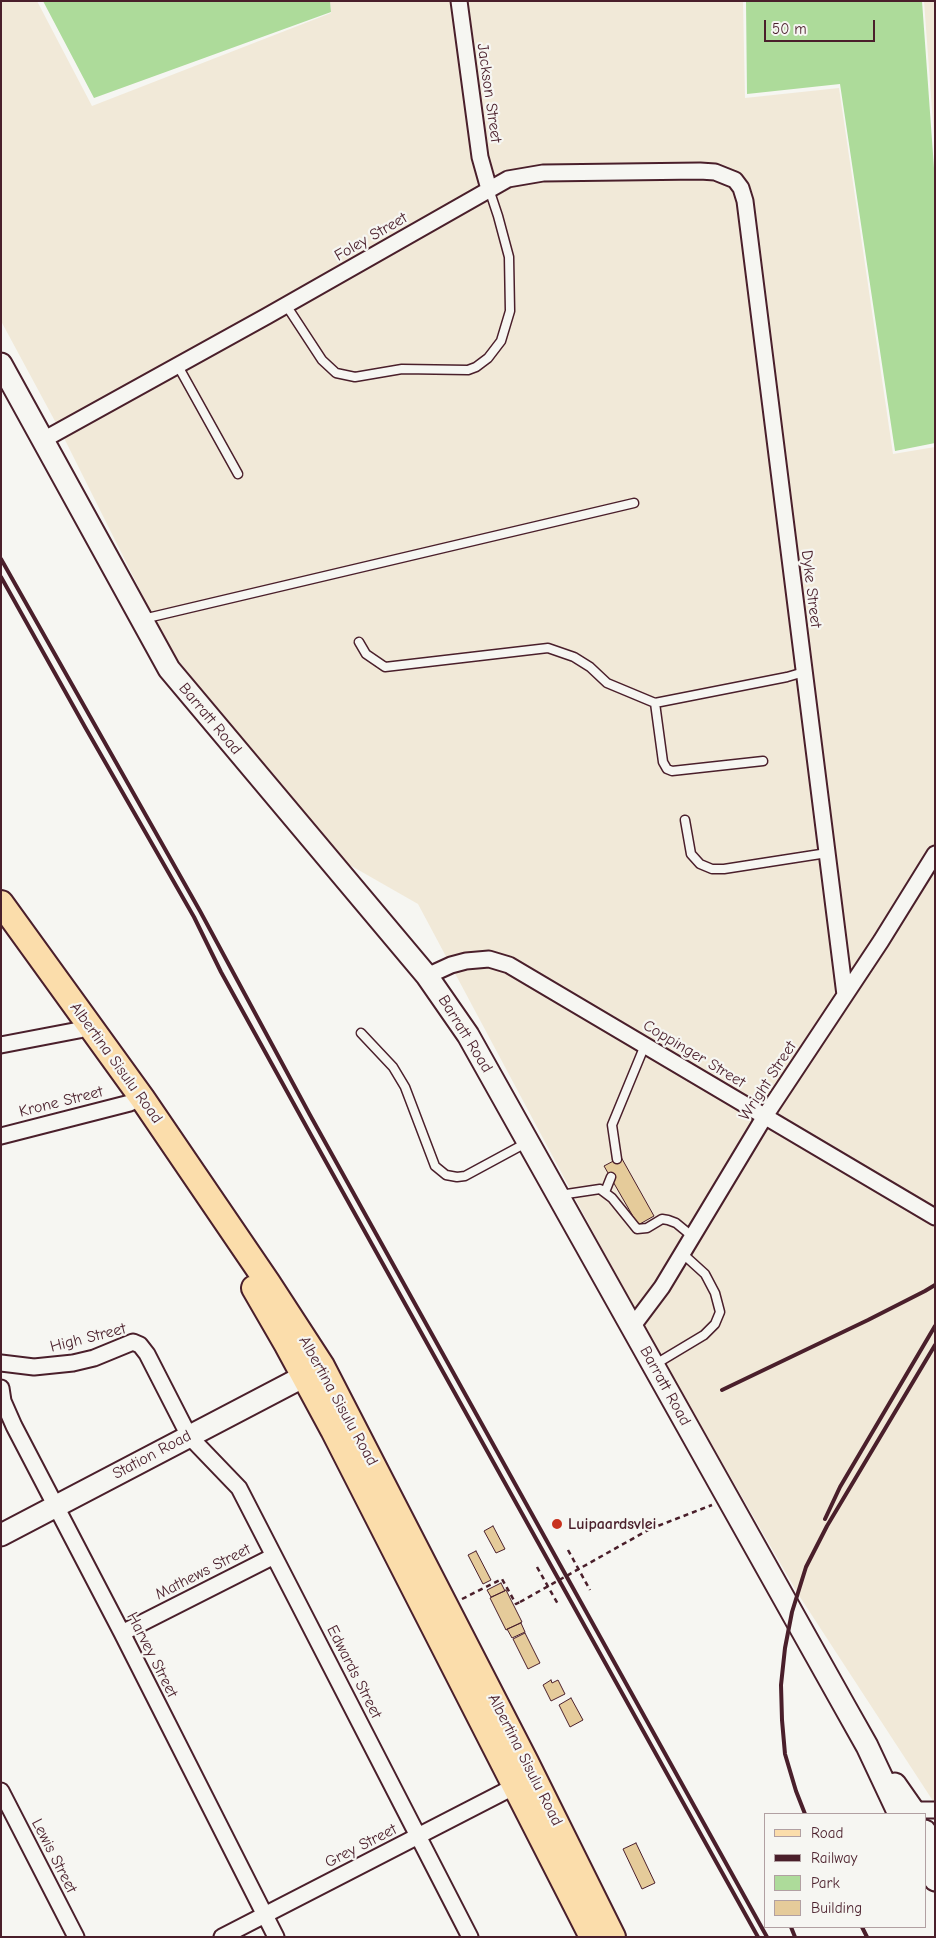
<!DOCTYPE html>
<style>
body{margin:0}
#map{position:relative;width:936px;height:1938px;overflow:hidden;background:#f6f6f2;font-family:"Comic Neue",sans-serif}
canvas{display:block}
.frame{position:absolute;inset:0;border:2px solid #4a1f2b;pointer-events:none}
.legend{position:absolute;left:764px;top:1813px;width:162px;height:115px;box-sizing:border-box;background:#f6f6f2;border:1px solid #b1a0a2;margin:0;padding:6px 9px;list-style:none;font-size:15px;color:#4a1f2b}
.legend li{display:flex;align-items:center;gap:10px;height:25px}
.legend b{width:25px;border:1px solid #b1a0a2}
.scale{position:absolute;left:764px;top:20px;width:111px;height:22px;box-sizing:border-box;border:2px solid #4a1f2b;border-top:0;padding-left:6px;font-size:15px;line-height:18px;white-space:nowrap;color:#4a1f2b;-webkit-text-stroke:4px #f6f6f2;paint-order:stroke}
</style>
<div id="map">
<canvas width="936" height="1938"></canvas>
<div class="frame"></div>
<ul class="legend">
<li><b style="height:6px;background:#fbddab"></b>Road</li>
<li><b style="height:6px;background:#4a1f2b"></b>Railway</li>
<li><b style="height:14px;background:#addb9a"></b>Park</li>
<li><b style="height:14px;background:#e5cb9a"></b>Building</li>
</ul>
<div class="scale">50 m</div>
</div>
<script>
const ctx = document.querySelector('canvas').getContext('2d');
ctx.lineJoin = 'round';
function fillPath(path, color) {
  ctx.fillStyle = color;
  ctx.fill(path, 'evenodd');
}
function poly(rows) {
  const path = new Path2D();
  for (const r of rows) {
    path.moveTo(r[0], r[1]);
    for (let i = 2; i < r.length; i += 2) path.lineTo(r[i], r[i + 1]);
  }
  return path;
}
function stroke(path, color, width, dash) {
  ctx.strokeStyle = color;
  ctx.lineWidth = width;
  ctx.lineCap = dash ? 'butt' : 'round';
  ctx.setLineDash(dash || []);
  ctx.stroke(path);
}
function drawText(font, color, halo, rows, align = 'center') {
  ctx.font = font + ' "Comic Neue",sans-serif';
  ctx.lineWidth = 4.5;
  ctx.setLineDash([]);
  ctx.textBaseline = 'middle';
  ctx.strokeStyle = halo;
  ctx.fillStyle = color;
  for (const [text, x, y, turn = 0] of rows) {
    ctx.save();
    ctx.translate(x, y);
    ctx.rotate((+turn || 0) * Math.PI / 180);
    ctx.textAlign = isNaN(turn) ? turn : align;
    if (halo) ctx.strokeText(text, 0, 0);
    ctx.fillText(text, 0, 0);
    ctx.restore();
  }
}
fillPath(poly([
 [1,1,37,1,92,106,331,13,330,1,743,1,745,98,839,88,893,454,935,447,935,1804,798,1594,639,1318,418,904,348,864,171,652,63,436,1,321],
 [924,1,935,1,935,150]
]), '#f1e9d8');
fillPath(poly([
 [43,1,330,1,331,12,94,98],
 [746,1,922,1,935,182,935,443,895,451,840,84,747,94]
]), '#addb9a');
const building = poly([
 [621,1157,654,1216,638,1225,604,1166,621,1157],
 [493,1526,505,1549,496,1553,484,1531,493,1526],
 [476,1551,491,1580,483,1584,468,1555,476,1551],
 [501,1583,505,1591,491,1597,487,1590,501,1583],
 [506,1590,522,1622,506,1630,490,1598,506,1590],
 [521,1623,525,1632,512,1638,507,1629,521,1623],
 [525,1633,540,1663,528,1669,513,1639,525,1633],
 [551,1680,552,1683,558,1680,565,1694,551,1701,543,1685,551,1680],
 [571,1698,583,1720,570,1727,559,1705,571,1698],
 [636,1843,655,1883,642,1889,623,1849,636,1843]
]);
fillPath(building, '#e5cb9a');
stroke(building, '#4a1f2b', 1);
const lane = poly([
 [286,305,322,360,336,373,355,377,402,369,468,370,476,367,488,358,501,341,510,311,509,257,498,216,489,189],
 [178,366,238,474],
 [143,619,634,503],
 [359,642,366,654,385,667,548,648,574,657,590,667,607,683,655,703,787,677,804,672],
 [655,703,663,762,667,769,672,771,763,761],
 [685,820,691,854,700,864,712,869,724,869,827,853],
 [361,1033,393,1067,405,1087,435,1166,446,1175,457,1177,465,1176,526,1143],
 [617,1159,612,1125,645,1045],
 [605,1192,611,1177],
 [560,1195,600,1189,612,1198,637,1229,647,1228,662,1219,668,1220,676,1223,693,1237],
 [654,1365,704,1335,715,1324,720,1312,715,1293,705,1274,683,1254]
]);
const street = poly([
 [459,1,480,157,489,189],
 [43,440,267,316,508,179,543,173,700,171,715,172,735,180,741,188,745,201,845,995],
 [427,976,451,965,466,961,489,959,509,965,935,1217],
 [1,1045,79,1030,89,1026],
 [1,1136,130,1103],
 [632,1327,662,1287,765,1116,881,941,935,854],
 [1,1363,34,1367,73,1363,94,1358,133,1342,140,1345,147,1354,189,1436,239,1488,470,1937],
 [1,1388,3,1401,14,1426,122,1633,276,1937],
 [122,1633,274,1556],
 [1,1791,76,1937],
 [914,1810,935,1810],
 [222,1937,521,1783]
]);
const secondary = poly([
 [1,364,169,669,427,976,468,1035,845,1707,867,1746,899,1814],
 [1,1535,318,1369],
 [895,1784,916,1814],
 [925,1831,935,1849],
 [925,1862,935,1880]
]);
const primary = poly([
 [1,903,142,1098,268,1283,322,1366,526,1762,613,1937],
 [254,1288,287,1345,333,1430,592,1937]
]);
stroke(lane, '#4a1f2b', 11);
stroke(street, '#4a1f2b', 19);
stroke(secondary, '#4a1f2b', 25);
stroke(primary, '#4a1f2b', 28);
stroke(poly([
 [650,1529,712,1505],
 [568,1550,590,1590],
 [537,1567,559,1606],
 [462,1599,502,1579,516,1604,520,1602]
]), '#4a1f2b', 2.5, [5, 4]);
stroke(lane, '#f6f6f2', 8);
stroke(street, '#f6f6f2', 15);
stroke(secondary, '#f6f6f2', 21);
stroke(primary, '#fbddab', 24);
stroke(poly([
 [1,559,200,911,310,1115,767,1937],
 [1,577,85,727,194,917,221,972,311,1135,758,1937],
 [722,1390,868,1320,925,1291,935,1285],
 [825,1519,840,1487,935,1326],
 [805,1814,796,1791,785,1754,782,1720,781,1685,785,1648,792,1612,806,1567,827,1526,935,1345],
 [791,1927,795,1937],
 [862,1927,867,1937]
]), '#4a1f2b', 4);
stroke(poly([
 [520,1602,650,1529]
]), '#4a1f2b', 2.5, [5, 4]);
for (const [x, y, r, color] of [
 [557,1524,6,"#c8321e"]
]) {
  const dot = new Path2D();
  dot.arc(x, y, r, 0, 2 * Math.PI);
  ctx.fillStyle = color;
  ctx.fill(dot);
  stroke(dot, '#f6f6f2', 2);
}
drawText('16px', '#4a1f2b', '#f6f6f2', [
 ["Jackson Street",489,93,82],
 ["Foley Street",371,237,-30],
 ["Dyke Street",811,589,83],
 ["Barratt Road",210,719,50],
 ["Barratt Road",465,1034,58],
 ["Coppinger Street",694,1054,31],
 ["Albertina Sisulu Road",116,1063,54],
 ["Wright Street",768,1081,-57],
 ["Krone Street",61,1102,-14],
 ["High Street",88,1338,-14],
 ["Barratt Road",665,1386,61],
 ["Albertina Sisulu Road",338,1401,61],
 ["Station Road",152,1455,-28],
 ["Mathews Street",203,1572,-27],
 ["Harvey Street",152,1655,63],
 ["Edwards Street",354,1672,63],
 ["Albertina Sisulu Road",525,1760,63],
 ["Grey Street",361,1846,-27],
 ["Lewis Street",54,1856,63]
]);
drawText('bold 16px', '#4a1f2b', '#f6f6f2', [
 ["Luipaardsvlei",568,1524]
], 'left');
</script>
